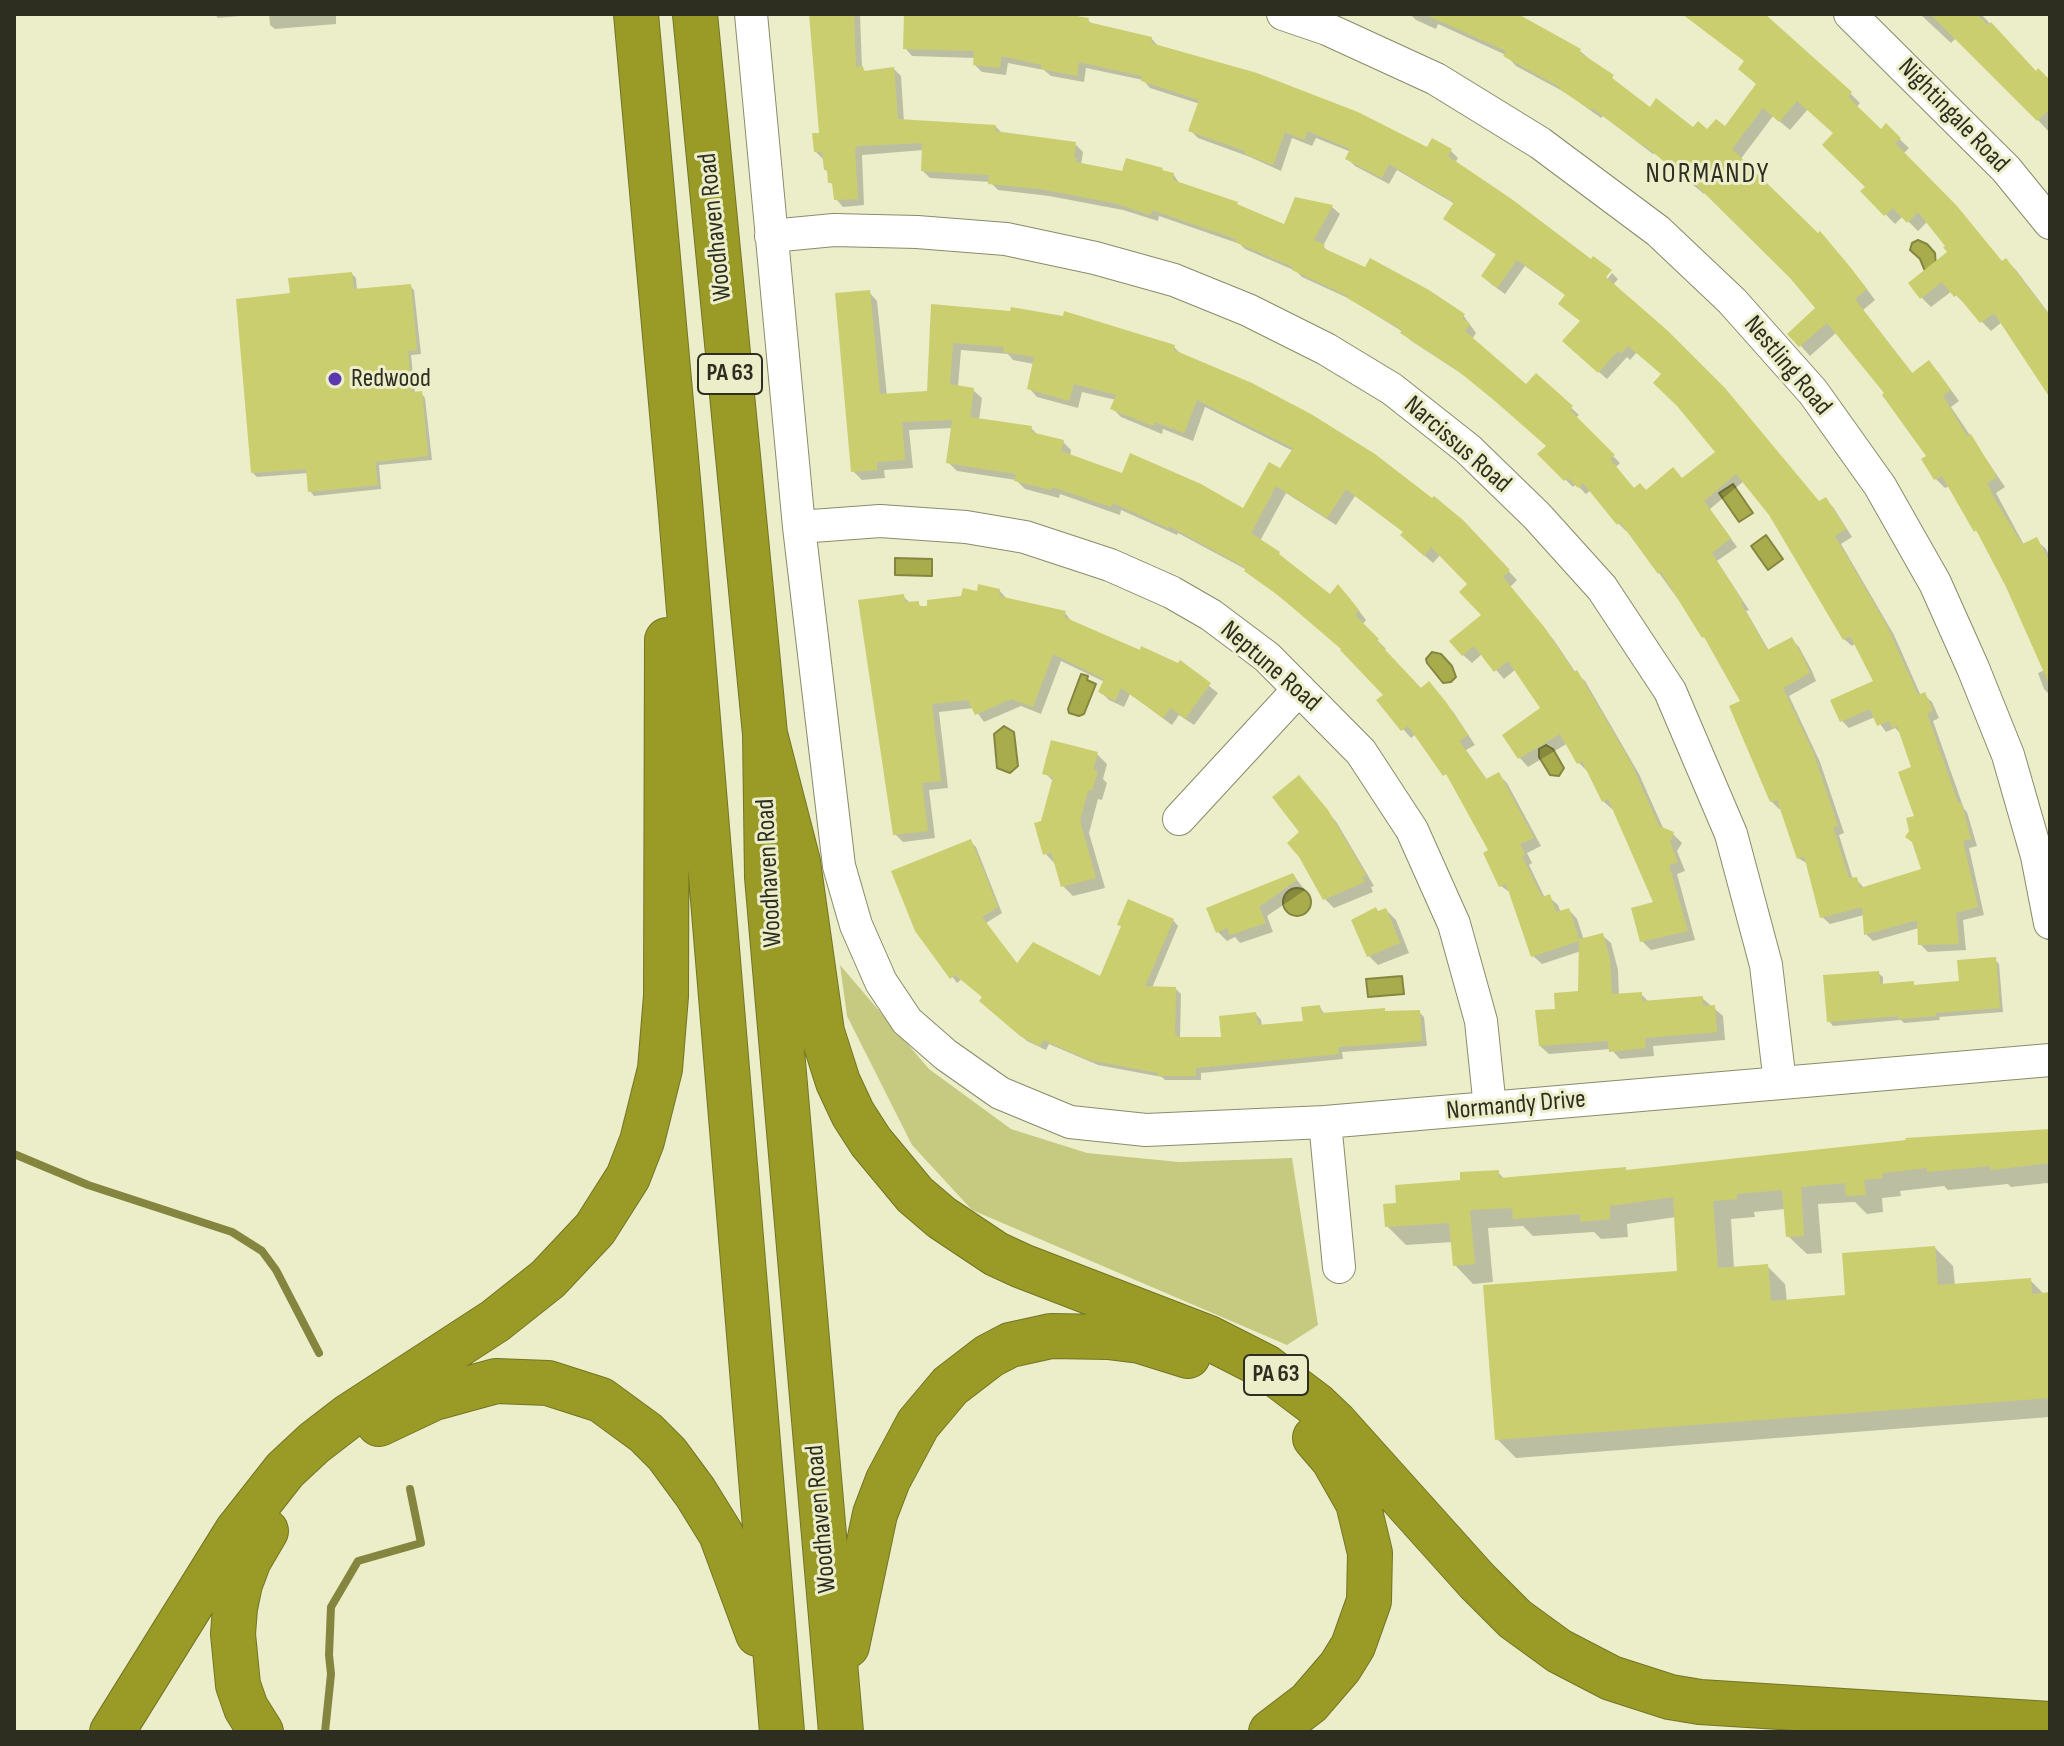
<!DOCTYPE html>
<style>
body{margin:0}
#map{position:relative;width:2064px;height:1746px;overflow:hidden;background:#eceeca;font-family:"Sofia Sans Condensed",sans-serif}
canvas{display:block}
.frame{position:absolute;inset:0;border:16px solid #2d2e20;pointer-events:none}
</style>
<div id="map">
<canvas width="2064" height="1746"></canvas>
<div class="frame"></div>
</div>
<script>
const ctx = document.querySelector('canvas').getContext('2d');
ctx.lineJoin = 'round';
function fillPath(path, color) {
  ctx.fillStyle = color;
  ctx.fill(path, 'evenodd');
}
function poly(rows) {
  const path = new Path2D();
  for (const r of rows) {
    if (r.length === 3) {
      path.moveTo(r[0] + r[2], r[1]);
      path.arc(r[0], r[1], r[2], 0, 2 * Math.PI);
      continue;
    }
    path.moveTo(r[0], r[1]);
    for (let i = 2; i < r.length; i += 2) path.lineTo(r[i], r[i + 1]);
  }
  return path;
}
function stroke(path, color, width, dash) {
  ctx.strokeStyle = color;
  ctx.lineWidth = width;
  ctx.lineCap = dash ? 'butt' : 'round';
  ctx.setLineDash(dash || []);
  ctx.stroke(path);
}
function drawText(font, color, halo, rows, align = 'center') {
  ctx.font = font + ' "Sofia Sans Condensed",sans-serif';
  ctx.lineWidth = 6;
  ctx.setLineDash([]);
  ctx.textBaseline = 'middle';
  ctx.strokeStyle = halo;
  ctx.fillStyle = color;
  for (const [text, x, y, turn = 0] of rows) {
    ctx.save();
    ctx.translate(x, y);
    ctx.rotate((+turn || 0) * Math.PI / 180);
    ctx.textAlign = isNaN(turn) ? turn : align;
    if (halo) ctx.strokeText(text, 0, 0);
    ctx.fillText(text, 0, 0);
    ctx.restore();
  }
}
fillPath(poly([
 [840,965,929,1069,1011,1129,1087,1153,1179,1162,1292,1158,1318,1325,1287,1345,972,1210,912,1145,847,1016]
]), '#c6ca81');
const water = poly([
 [1918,240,1927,244,1935,253,1936,267,1925,271,1920,259,1910,250,1912,243,1918,240],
 [1733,484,1753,513,1739,522,1719,493,1733,484],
 [1766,535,1783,559,1768,570,1751,546,1766,535],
 [895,558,932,559,932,576,895,575,895,558],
 [1432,652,1441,654,1452,666,1456,677,1451,682,1443,683,1427,663,1426,659,1432,652],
 [1081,674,1088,676,1087,680,1096,684,1084,714,1079,716,1069,713,1068,709,1081,674],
 [1004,726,1014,732,1018,766,1010,773,997,768,994,734,1004,726],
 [1546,745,1553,749,1564,768,1559,776,1550,775,1539,757,1539,749,1546,745],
 [1297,902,14],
 [1402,976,1404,994,1368,997,1366,979,1402,976]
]);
fillPath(water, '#a9ac4c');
stroke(water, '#84863f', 2);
fillPath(poly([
 [214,14,263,14,218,18],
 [269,14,336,14,336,24,275,29,270,25],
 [811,14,860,14,862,68,867,73,894,69,901,76,904,122,995,126,1003,134,1075,144,1083,152,1081,165,1124,173,1173,174,1180,184,1285,226,1296,200,1332,207,1340,214,1323,246,1330,253,1463,315,1476,333,1472,339,1526,387,1536,375,1579,415,1575,418,1620,463,1616,467,1635,490,1646,492,1683,480,1718,453,1663,375,1637,352,1630,360,1627,357,1607,379,1572,348,1582,322,1560,304,1567,296,1525,266,1505,294,1491,284,1483,276,1498,256,1446,219,1455,204,1397,170,1389,184,1355,166,1347,158,1351,152,1316,138,1312,146,1292,138,1281,171,1250,157,1198,138,1191,131,1200,104,1150,88,1143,80,1086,68,1084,82,1051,76,1044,70,1008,63,1006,75,982,72,975,65,975,58,912,56,905,48,984,14,1053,14,1088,20,1093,25,1151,38,1158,46,1427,149,1451,151,1458,158,1455,163,1602,286,1612,273,1618,279,1613,285,1820,503,1825,500,1833,507,1852,537,1841,544,1894,635,1921,696,1924,695,1932,702,1939,718,1933,721,1964,809,1967,812,1977,846,1969,848,1984,915,1963,920,1966,950,1928,952,1920,944,1919,928,1873,941,1866,934,1864,915,1830,924,1822,917,1808,864,1798,858,1782,808,1779,809,1771,801,1743,702,1709,642,1628,530,1626,531,1619,524,1591,490,1586,494,1576,484,1573,487,1540,454,1548,446,1468,378,1410,340,1403,332,1350,299,1302,277,1296,271,1245,249,1240,244,1159,216,1158,221,1123,210,1049,196,998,190,990,182,930,178,923,171,924,150,862,155,864,205,843,207,836,199,835,187,830,182,823,159,816,152,821,134],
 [1744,481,1771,514,1844,639,1852,646,1856,643,1875,682,1842,721,1849,728,1875,717,1886,732,1895,728,1901,734,1914,768,1923,870,1864,888,1856,879,1853,880,1839,835,1844,833,1820,762,1789,696,1816,681,1812,671,1799,647,1791,639,1769,651,1746,611,1749,610,1717,561,1737,547,1710,509],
 [1410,14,1501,14,1580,51,1650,110,1693,130,1707,132,1725,129,1758,85,1746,62,1685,14,1756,14,1851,94,1860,103,1856,108,1881,132,1886,126,1909,148,1903,154,2003,263,2006,261,2016,270,2050,315,2050,395,2002,322,1991,331,1952,291,1931,307,1922,298,1910,283,1950,252,1928,221,1918,231,1903,216,1895,224,1863,191,1867,187,1836,134,1808,109,1790,130,1773,116,1740,160,1860,280,1875,300,1863,310,1913,374,1929,363,1938,372,1959,401,1951,407,2005,487,1996,493,2024,545,2036,540,2046,549,2050,557,2050,695,2044,689,2038,673,2045,670,2008,586,1982,537,1976,530,1950,486,1945,488,1936,479,1929,456,1887,393,1837,332,1810,356,1790,334,1818,309,1764,247,1706,192,1704,194,1655,153,1653,154,1603,116,1601,118,1566,93,1516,66,1506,55,1438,24,1436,29,1416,20],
 [1920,14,1981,14,2036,73,2050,83,2050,133,1998,77,1957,37,1951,43],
 [352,274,356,278,357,291,410,286,414,290,421,354,411,355,415,394,421,393,425,398,432,460,379,465,381,489,314,496,310,491,308,473,257,477,253,473,292,295],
 [869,292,877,301,887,396,929,393,933,307,1174,347,1183,356,1462,522,1517,580,1510,587,1553,639,1576,673,1585,681,1639,774,1664,830,1673,834,1682,843,1677,851,1685,871,1677,874,1695,940,1651,950,1642,941,1656,903,1614,808,1612,809,1603,801,1587,771,1579,763,1568,743,1528,767,1520,758,1505,735,1543,709,1516,669,1504,679,1482,654,1472,663,1463,655,1484,615,1470,585,1441,554,1433,563,1411,544,1405,533,1355,496,1336,525,1286,493,1260,541,1330,596,1347,595,1366,620,1362,625,1386,649,1384,650,1422,690,1437,693,1454,713,1475,745,1466,750,1488,781,1499,775,1507,783,1541,846,1527,853,1532,863,1529,865,1545,898,1549,897,1558,905,1561,913,1569,910,1577,919,1584,940,1602,935,1611,943,1618,970,1619,996,1641,994,1649,1002,1702,998,1723,1016,1725,1040,1653,1046,1654,1056,1620,1059,1611,1049,1549,1054,1540,1046,1557,1011,1580,993,1581,951,1542,964,1533,956,1511,893,1501,886,1491,851,1454,784,1416,734,1411,738,1403,729,1386,695,1344,649,1247,570,1178,533,1177,535,1121,510,1120,515,1060,494,1059,498,1025,489,1016,480,957,471,948,462,953,428,909,430,913,468,884,470,885,478,862,480,853,471],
 [961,350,1008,354,1013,360,1034,364,1029,388,1037,397,1078,408,1082,392,1116,400,1113,409,1121,417,1162,434,1163,429,1193,441,1205,407,1293,451,1281,471,1244,511,1124,475,1070,457,1071,450,1063,442,1038,435,1031,428,979,420,982,398,973,390,958,387],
 [999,590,1007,599,1065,613,1073,623,1178,666,1180,663,1218,693,1194,725,1179,715,1172,725,1130,694,1124,707,1109,700,1101,692,1105,682,1061,661,1041,714,1021,706,984,722,974,708,939,712,948,788,929,790,935,838,903,842,895,834,903,596,911,604,918,603,922,608],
 [1097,754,1107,764,1103,779,1107,783,1102,800,1098,799,1089,833,1105,888,1073,896,1063,886,1055,864,1045,853,1043,823,1054,782,1045,773],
 [1308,787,1337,823,1374,886,1371,887,1373,892,1334,908,1324,898,1301,833],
 [971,842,976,847,1002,913,986,923,1018,965,1101,979,1173,920,1178,926,1152,988,1176,989,1181,994,1180,1039,1223,1039,1256,1014,1261,1020,1262,1027,1305,1022,1320,1007,1325,1015,1384,1010,1387,1013,1419,1012,1424,1017,1427,1046,1342,1052,1343,1059,1201,1073,1201,1080,1165,1080,1162,1077,1098,1065,1049,1044,1046,1050,1027,1041,987,1006,984,997,962,979,957,983,917,930],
 [1293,875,1305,890,1267,916,1273,932,1240,943,1235,937,1227,941,1218,932],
 [1386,910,1396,920,1409,953,1378,965,1368,955,1379,913],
 [1995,960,1999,964,2003,1012,1939,1017,1940,1020,1904,1023,1901,1020,1833,1026,1829,1021,1878,973,1883,977,1883,986,1913,983,1916,987,1961,982],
 [2050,1131,2050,1186,2047,1183,2011,1187,2008,1184,1948,1190,1944,1186,1900,1191,1901,1196,1882,1198,1883,1212,1867,1214,1855,1202,1818,1204,1822,1253,1807,1254,1788,1236,1786,1209,1754,1212,1755,1217,1731,1219,1734,1268,1767,1266,1785,1284,1787,1302,1848,1297,1935,1248,1953,1266,1955,1285,2030,1280,2045,1295,2050,1294,2050,1417,1516,1458,1497,1439,1679,1273,1676,1217,1627,1224,1628,1237,1601,1239,1594,1232,1533,1236,1523,1226,1488,1228,1493,1282,1473,1284,1455,1265,1453,1242,1406,1245,1387,1226,1398,1205,1498,1172,1505,1180,1627,1171]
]), '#0003');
stroke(poly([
 [14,1154,88,1185,232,1232,262,1251,276,1270,319,1353],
 [325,1732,331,1674,329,1655,331,1607,358,1561,421,1543,410,1489]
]), '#84863f', 8);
fillPath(poly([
 [809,14,854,14,856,67,863,66,864,71,894,67,898,119,996,125,995,131,1076,142,1074,158,1077,159,1076,162,1122,171,1126,158,1163,168,1162,170,1174,173,1173,180,1238,202,1237,204,1284,224,1295,197,1333,205,1314,240,1325,245,1323,248,1365,267,1370,258,1429,290,1465,314,1462,318,1470,324,1465,331,1526,384,1536,373,1573,406,1570,410,1615,455,1610,459,1634,488,1640,483,1646,490,1673,467,1682,478,1715,452,1677,406,1653,383,1661,374,1628,346,1621,354,1618,351,1598,373,1562,341,1580,321,1558,304,1565,295,1535,272,1517,260,1497,288,1481,276,1496,254,1443,219,1454,202,1389,164,1382,178,1345,159,1350,149,1308,131,1304,140,1285,132,1273,165,1245,154,1245,151,1188,131,1199,100,1141,81,1142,76,1079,62,1077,76,1041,69,1042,65,1001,56,1000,68,973,65,974,51,903,49,904,14,1065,14,1089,18,1088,22,1152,37,1151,43,1257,73,1358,112,1427,147,1432,138,1452,149,1448,156,1513,200,1591,259,1593,256,1612,270,1606,277,1667,330,1725,388,1819,501,1826,497,1846,529,1835,536,1887,626,1918,695,1925,692,1933,711,1927,713,1958,803,1961,802,1971,839,1963,841,1978,907,1956,913,1959,944,1918,945,1917,920,1864,935,1862,907,1820,918,1804,856,1797,859,1777,800,1770,802,1729,706,1740,701,1704,637,1702,638,1661,572,1658,574,1620,522,1617,525,1583,483,1578,488,1568,478,1564,481,1537,454,1546,446,1495,401,1458,371,1400,333,1402,330,1347,298,1348,296,1292,270,1293,267,1235,242,1236,239,1152,210,1150,215,1114,203,1040,189,988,184,989,175,921,171,922,143,858,146,855,148,858,199,834,200,832,183,828,183,827,170,824,170,822,152,814,152,812,133,819,133],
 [1736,474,1769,515,1843,640,1850,636,1873,681,1830,700,1840,722,1870,709,1877,726,1889,721,1892,728,1897,726,1911,767,1898,772,1914,816,1906,818,1909,831,1905,837,1912,842,1921,869,1860,888,1857,877,1849,878,1833,827,1838,826,1813,752,1783,688,1810,673,1805,661,1792,637,1767,650,1741,603,1743,602,1712,553,1731,538,1704,501],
 [1424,14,1518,14,1581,49,1579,52,1614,75,1612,78,1650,107,1656,98,1693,127,1698,121,1707,129,1716,119,1725,126,1756,84,1738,69,1744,61,1682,14,1765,14,1852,92,1848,97,1881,129,1886,123,1901,138,1895,143,1957,206,2002,261,2006,258,2050,316,2050,398,1994,313,1980,323,1957,295,1954,297,1942,282,1920,299,1908,283,1947,252,1943,247,1945,246,1918,212,1907,223,1893,208,1884,216,1860,191,1865,187,1822,145,1833,133,1797,101,1779,122,1763,108,1732,149,1818,233,1820,231,1851,268,1867,289,1855,299,1912,373,1929,360,1951,390,1943,396,1967,436,1971,434,1997,477,1987,483,1994,498,2022,544,2037,537,2050,563,2050,686,2006,587,1976,530,1974,532,1942,476,1934,480,1921,459,1926,456,1882,395,1884,393,1827,323,1799,347,1787,334,1815,308,1790,278,1695,184,1694,186,1644,145,1643,146,1592,108,1591,110,1559,89,1560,87,1503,56,1506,51],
 [1930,14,1976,14,1988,25,1991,22,2036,71,2038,68,2050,80,2050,109,2037,121],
 [352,272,354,289,411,284,417,350,408,351,412,392,422,391,428,456,375,462,378,485,308,492,306,469,251,473,236,299,290,293,288,278],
 [870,290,880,394,927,391,931,304,1010,311,1011,307,1063,316,1064,311,1175,345,1174,350,1252,383,1311,414,1375,454,1432,498,1434,496,1463,520,1510,570,1503,577,1545,628,1574,672,1577,670,1631,763,1659,826,1674,832,1670,842,1678,862,1669,865,1688,931,1640,942,1631,908,1653,902,1608,799,1602,802,1582,761,1577,764,1560,734,1518,759,1502,735,1540,708,1508,661,1494,672,1474,646,1462,656,1449,641,1481,615,1459,592,1467,584,1431,547,1424,556,1400,535,1403,532,1346,489,1327,518,1276,486,1251,533,1280,552,1279,554,1330,594,1338,584,1359,610,1355,615,1379,639,1377,641,1421,688,1429,681,1446,702,1468,735,1459,741,1486,779,1499,772,1534,838,1520,844,1525,854,1522,856,1542,897,1550,894,1556,912,1569,908,1579,939,1603,933,1610,960,1612,994,1642,992,1642,1001,1703,996,1703,1006,1715,1005,1717,1032,1645,1038,1646,1048,1609,1052,1608,1041,1539,1046,1535,1010,1555,1009,1554,993,1578,991,1579,941,1531,957,1506,884,1499,887,1483,853,1488,850,1446,774,1443,776,1408,726,1401,731,1376,700,1383,695,1340,650,1341,649,1279,596,1244,571,1246,568,1169,526,1168,528,1113,503,1111,507,1052,487,1051,490,1014,481,1016,474,946,463,952,420,902,422,905,460,877,462,877,470,851,472,835,293],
 [953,343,1004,347,1003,352,1034,357,1027,389,1069,401,1074,384,1116,395,1110,409,1153,426,1155,422,1184,433,1197,400,1293,448,1280,468,1269,462,1243,508,1201,484,1130,453,1122,473,1061,451,1064,440,1031,432,1032,426,970,417,974,388,950,384],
 [978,584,1000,589,999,596,1066,611,1064,617,1140,650,1141,646,1178,663,1180,660,1211,683,1185,719,1171,708,1163,718,1121,688,1115,701,1098,692,1104,679,1053,654,1033,707,1011,699,975,715,968,700,932,704,941,781,922,783,928,831,893,835,858,600,904,594,905,602,919,601,919,606,927,606,927,600,961,596,963,588,977,591],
 [1051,740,1098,752,1093,770,1098,771,1092,791,1088,790,1080,821,1096,878,1061,887,1051,852,1043,855,1034,823,1041,821,1053,777,1042,774],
 [1299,775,1328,810,1366,875,1362,877,1365,882,1323,900,1299,857,1287,843,1299,832,1272,797],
 [971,839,998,907,982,917,1017,963,1033,942,1100,976,1121,926,1117,925,1128,899,1174,919,1145,986,1176,987,1175,1034,1178,1037,1221,1037,1219,1016,1256,1012,1258,1025,1303,1021,1301,1007,1320,1005,1321,1013,1385,1008,1385,1011,1420,1010,1422,1041,1338,1047,1339,1054,1196,1068,1196,1076,1158,1076,1158,1073,1090,1060,1043,1040,1040,1046,1020,1036,979,1001,982,997,955,975,950,979,915,931,891,871],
 [1293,873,1297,880,1259,907,1266,923,1230,935,1227,928,1216,933,1206,908],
 [1376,907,1378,911,1386,908,1400,943,1367,957,1351,920],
 [1996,957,2000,1008,1936,1013,1936,1016,1898,1019,1898,1016,1827,1022,1823,975,1879,971,1880,984,1914,981,1914,985,1959,981,1957,960],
 [2050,1129,2050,1163,1991,1170,1990,1166,1927,1172,1927,1168,1883,1173,1883,1178,1864,1180,1866,1195,1846,1196,1845,1183,1801,1187,1804,1236,1786,1237,1782,1190,1737,1194,1737,1199,1713,1201,1718,1268,1768,1264,1771,1301,1845,1295,1842,1253,1935,1246,1938,1285,2031,1278,2032,1294,2050,1292,2050,1398,1495,1440,1483,1285,1677,1271,1673,1197,1610,1206,1610,1219,1580,1222,1580,1214,1513,1219,1512,1208,1470,1210,1475,1264,1453,1266,1449,1223,1385,1227,1383,1204,1396,1203,1395,1185,1460,1180,1460,1172,1499,1170,1499,1178,1626,1167,1626,1170,1906,1140,1905,1138]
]), '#cbce6f');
const minor = poly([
 [751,14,799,527,839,866,856,925,881,982,907,1021,946,1055,1000,1093,1070,1122,1146,1130,1325,1122,2050,1060],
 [1283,14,1327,29,1436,79,1540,143,1658,231,1732,301,1813,392,1880,486,1935,583,1973,668,2008,755,2037,856,2050,923],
 [1850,14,2006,169,2050,223],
 [771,236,834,230,917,232,1006,239,1095,258,1174,280,1248,310,1326,349,1392,389,1468,449,1537,516,1602,588,1670,691,1731,834,1766,965,1780,1083],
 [799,527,880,521,966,527,1025,537,1110,565,1171,592,1211,615,1267,657,1361,752,1412,830,1454,924,1481,1021,1490,1108],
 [1179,819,1299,689],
 [1325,1122,1339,1267]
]);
const highway = poly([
 [636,14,680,502,782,1732],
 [695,14,765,734,767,877,841,1732],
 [765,734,798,862,822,1032,838,1082,853,1114,871,1142,915,1195,942,1218,996,1254,1022,1266,1209,1338,1266,1367,1315,1404,1336,1424,1477,1581,1515,1619,1559,1651,1611,1678,1670,1697,1700,1702,2050,1724],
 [379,1424,434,1398,496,1381,548,1383,601,1400,646,1433,667,1454,695,1492,721,1534,758,1634],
 [847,1646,875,1514,888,1480,918,1424,950,1386,989,1356,1010,1345,1051,1336,1108,1337,1140,1341,1188,1356],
 [112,1732,237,1531,285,1470,314,1443,349,1416,495,1321,548,1279,595,1229,628,1177,642,1141,660,1069,666,996,667,640],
 [261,1732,246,1708,238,1685,233,1634,235,1608,240,1584,249,1560,266,1531],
 [1271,1732,1309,1703,1340,1667,1353,1646,1369,1601,1370,1553,1358,1503,1333,1459,1315,1438]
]);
stroke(minor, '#898b6a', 34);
stroke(highway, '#737524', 46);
stroke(minor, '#fff', 32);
stroke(highway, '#999b26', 44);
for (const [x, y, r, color] of [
 [335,379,8,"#5b38b0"]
]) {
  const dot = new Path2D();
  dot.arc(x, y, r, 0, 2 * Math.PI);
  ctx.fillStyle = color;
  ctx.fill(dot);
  stroke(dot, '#eceeca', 3);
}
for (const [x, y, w] of [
 [730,374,64],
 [1276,1375,64]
]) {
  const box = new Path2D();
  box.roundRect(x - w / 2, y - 20, w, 40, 6);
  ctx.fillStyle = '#eceeca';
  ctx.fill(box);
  stroke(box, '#2d2e20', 2);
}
drawText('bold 24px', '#2d2e20', null, [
 ["PA 63",730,374],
 ["PA 63",1276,1375]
]);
drawText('26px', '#2d2e20', '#eceeca', [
 ["Nightingale Road",1953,116,46],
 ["Woodhaven Road",716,227,-96],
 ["Nestling Road",1787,366,50],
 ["Narcissus Road",1457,445,41],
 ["Neptune Road",1270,667,41],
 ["Woodhaven Road",770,873,-93],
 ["Normandy Drive",1516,1106,-5],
 ["Woodhaven Road",822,1519,-95]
]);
drawText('26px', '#2d2e20', '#eceeca', [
 ["Redwood",351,379]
], 'left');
ctx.letterSpacing = '2px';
drawText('28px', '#2d2e20', '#eceeca', [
 ["NORMANDY",1708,175]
]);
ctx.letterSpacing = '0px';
</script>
